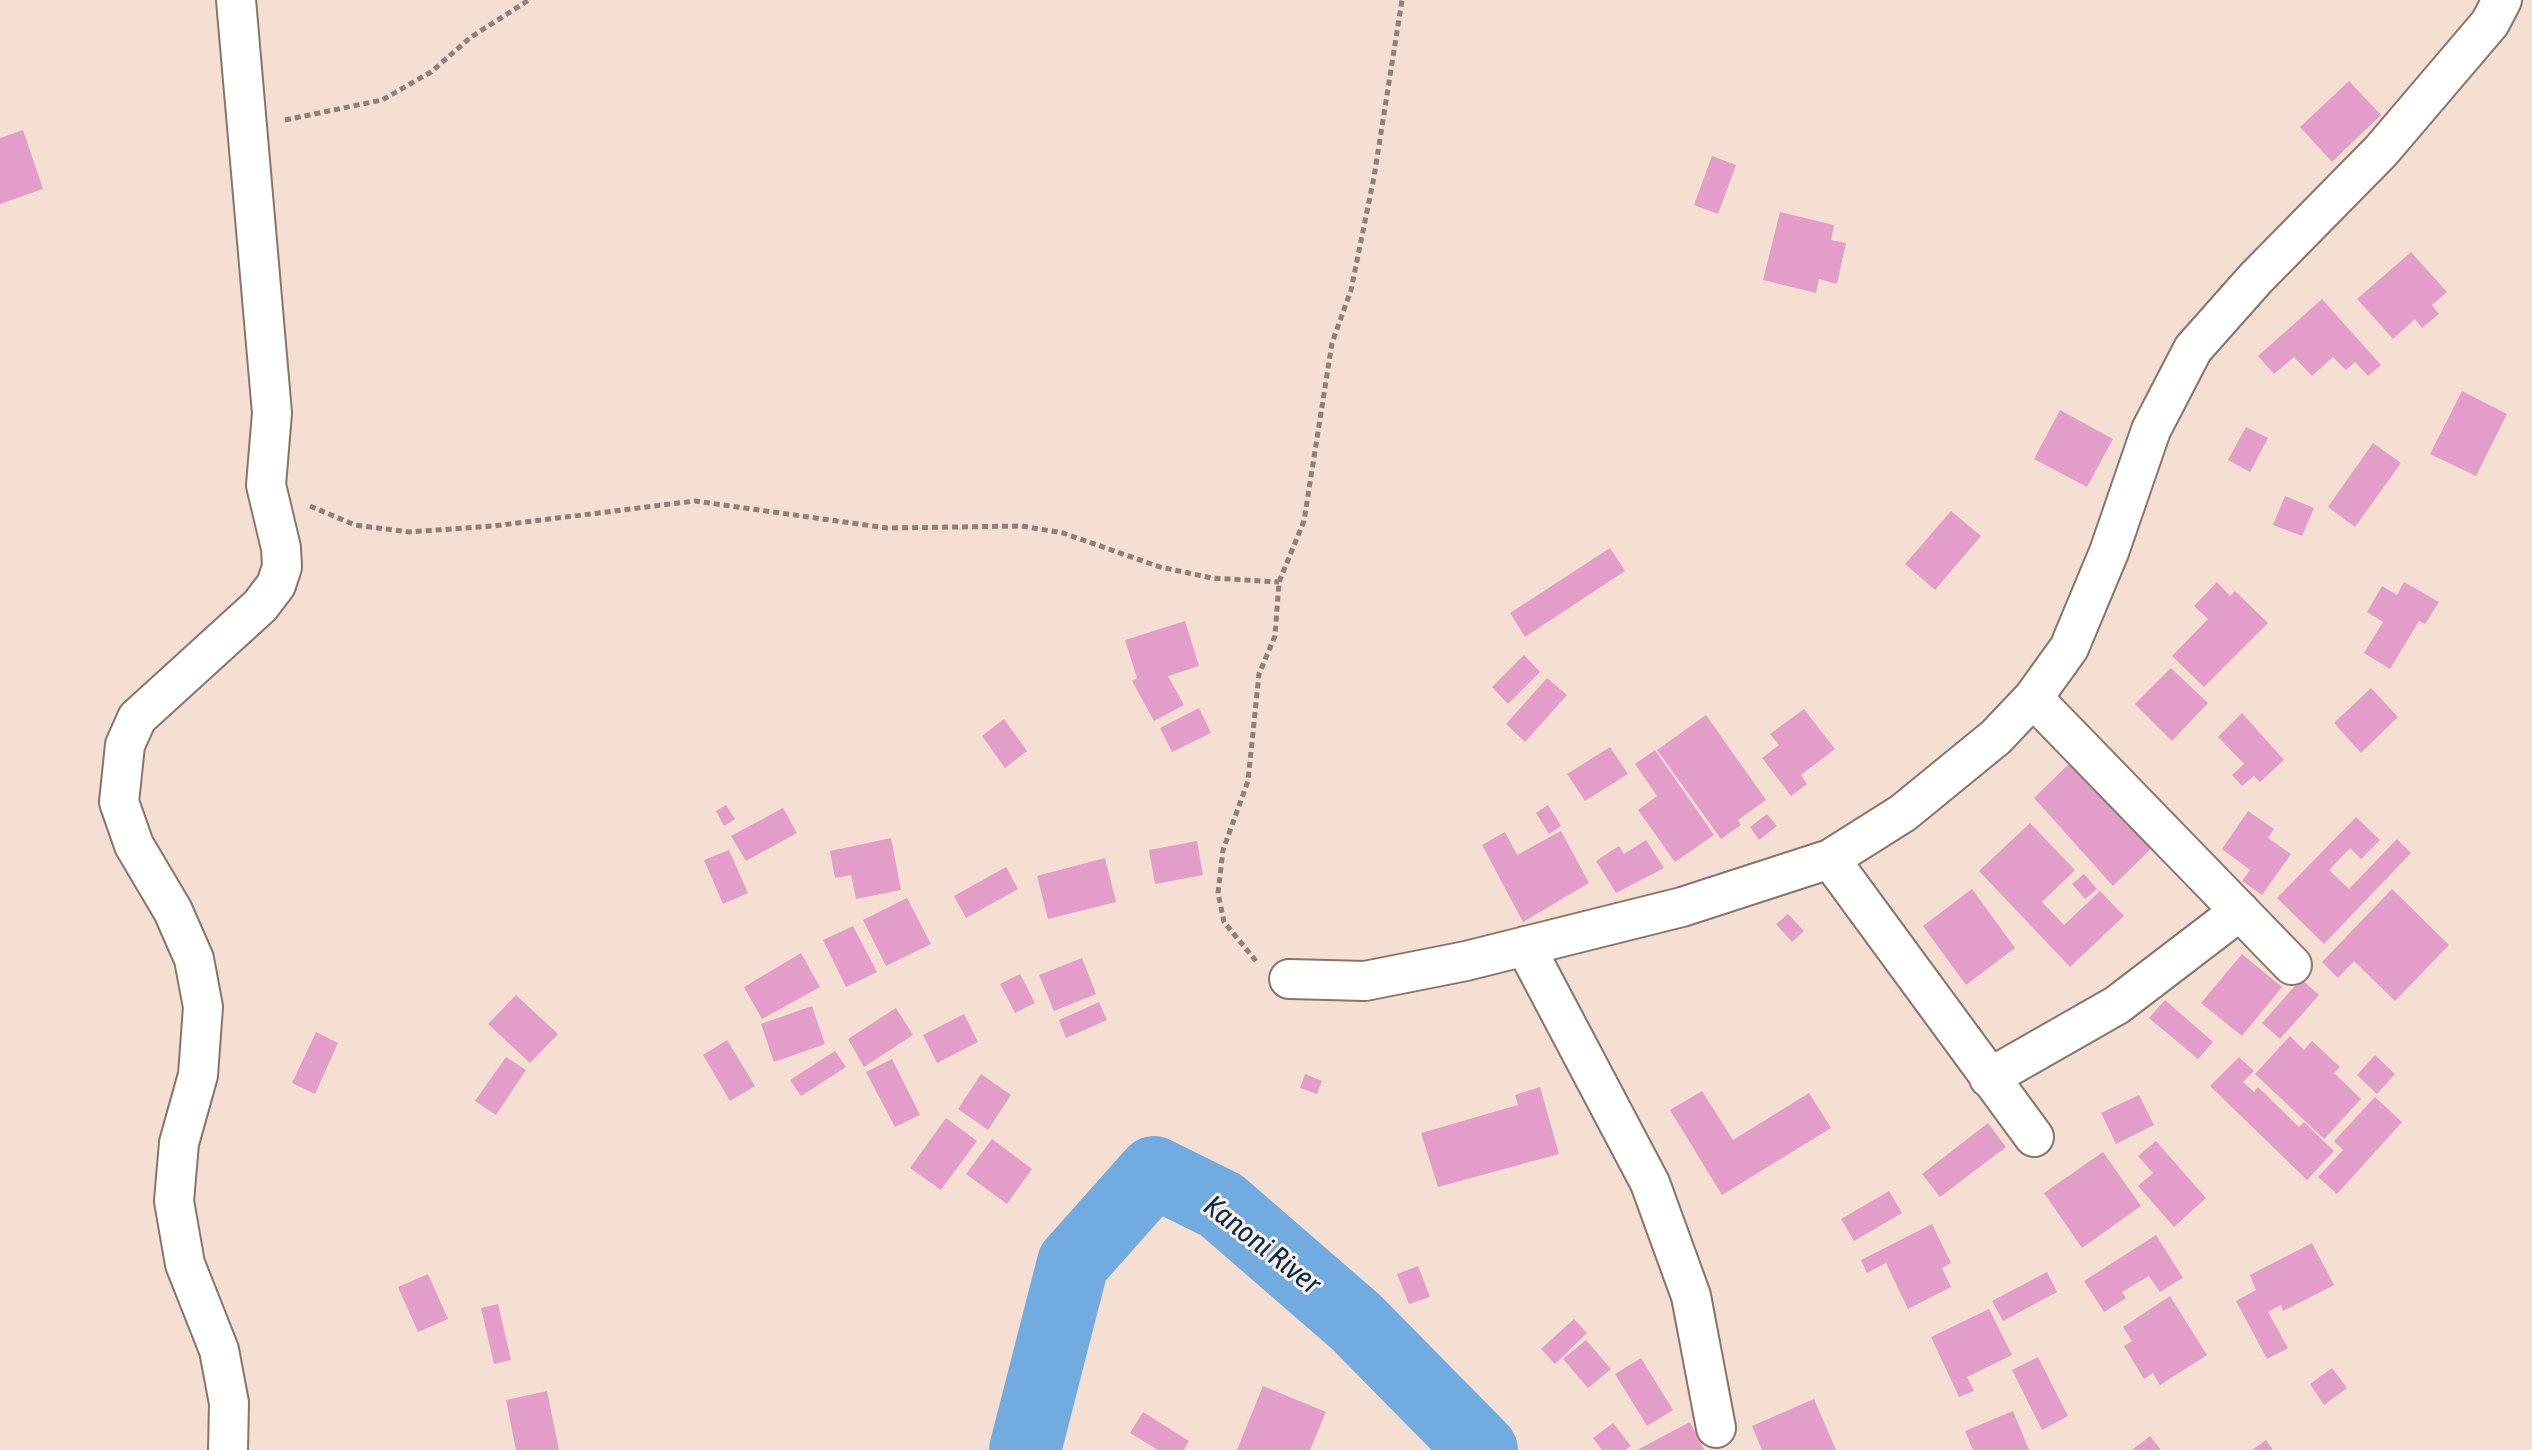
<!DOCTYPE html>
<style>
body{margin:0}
canvas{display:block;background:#f5dfd3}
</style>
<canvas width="2532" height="1450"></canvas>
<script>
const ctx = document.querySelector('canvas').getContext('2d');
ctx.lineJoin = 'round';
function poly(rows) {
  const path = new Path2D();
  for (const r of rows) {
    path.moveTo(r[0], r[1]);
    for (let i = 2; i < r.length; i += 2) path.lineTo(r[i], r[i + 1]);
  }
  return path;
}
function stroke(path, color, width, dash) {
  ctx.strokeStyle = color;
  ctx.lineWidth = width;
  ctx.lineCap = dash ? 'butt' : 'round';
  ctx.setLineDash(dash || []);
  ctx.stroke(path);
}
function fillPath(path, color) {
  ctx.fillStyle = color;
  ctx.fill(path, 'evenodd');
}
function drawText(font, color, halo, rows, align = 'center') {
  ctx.font = font + ' "Asap Condensed",sans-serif';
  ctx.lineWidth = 6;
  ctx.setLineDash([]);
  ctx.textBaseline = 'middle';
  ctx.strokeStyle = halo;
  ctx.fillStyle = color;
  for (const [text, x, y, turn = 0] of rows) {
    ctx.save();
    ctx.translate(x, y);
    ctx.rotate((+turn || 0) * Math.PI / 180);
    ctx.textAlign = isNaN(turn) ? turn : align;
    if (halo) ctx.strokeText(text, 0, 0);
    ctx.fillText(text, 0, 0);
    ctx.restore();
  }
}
stroke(poly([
 [1025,1450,1073,1263,1154,1172,1221,1205,1356,1322,1482,1450]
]), '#72abe0', 72);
fillPath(poly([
 [2349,81,2381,115,2332,162,2300,127],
 [23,130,43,189,0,204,0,138],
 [1712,156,1736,165,1718,214,1694,205],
 [1780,212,1834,225,1831,240,1846,243,1837,284,1819,279,1816,293,1763,280],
 [2411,252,2447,292,2432,305,2439,314,2422,328,2415,319,2393,339,2357,299],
 [2322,299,2381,365,2368,376,2355,362,2346,370,2333,357,2312,376,2294,357,2274,374,2258,356],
 [2462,391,2507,414,2476,476,2430,454],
 [2060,410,2113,439,2087,487,2034,459],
 [2246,427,2268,438,2250,472,2228,460],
 [2373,443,2401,463,2355,527,2328,507],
 [2285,496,2314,508,2302,536,2273,525],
 [1951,511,1981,536,1935,590,1905,564],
 [1610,548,1625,571,1525,637,1510,613],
 [2217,582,2230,596,2235,591,2268,623,2204,687,2172,656,2208,619,2194,606],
 [2404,582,2439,602,2425,624,2419,621,2390,669,2364,653,2383,622,2367,612,2382,586,2397,595],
 [1185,621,1199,666,1168,676,1184,705,1154,721,1132,681,1137,678,1125,640],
 [1524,655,1540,672,1508,704,1492,687],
 [2171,668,2208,703,2172,741,2135,704],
 [1547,678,1567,695,1525,742,1506,724],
 [2371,688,2398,717,2361,753,2334,723],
 [1199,708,1211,733,1172,752,1160,728],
 [1804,709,1835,749,1801,775,1807,784,1791,796,1762,758,1779,745,1770,734],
 [2242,713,2284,760,2260,782,2254,776,2242,786,2232,775,2244,764,2218,737],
 [1706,715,1766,800,1738,820,1741,825,1721,839,1657,750],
 [1004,719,1027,751,1005,768,982,736],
 [1610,747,1628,774,1585,801,1567,774],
 [1655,750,1714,835,1675,862,1638,810,1657,796,1635,764],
 [2078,755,2160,840,2113,886,2034,798],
 [726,805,735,819,724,826,716,811],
 [1548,805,1561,826,1549,834,1536,813],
 [783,808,797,833,746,861,731,836],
 [2248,811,2274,829,2268,838,2291,854,2262,895,2242,881,2250,870,2222,849],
 [1767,814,1777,826,1759,840,1750,827],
 [2356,817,2380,840,2361,859,2350,848,2329,870,2349,889,2397,839,2411,853,2324,944,2277,898],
 [2030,823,2075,870,2042,902,2064,925,2100,891,2124,916,2070,967,1979,871],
 [1561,831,1589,883,1523,922,1482,845,1505,832,1517,855],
 [891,838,901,890,856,899,851,875,835,878,830,851],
 [1646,840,1664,868,1616,893,1596,861,1619,846,1624,854],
 [1197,841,1203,875,1155,884,1149,850],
 [729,850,748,893,723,904,704,860],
 [1105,858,1116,902,1048,919,1037,876],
 [1006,867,1018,889,966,918,954,896],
 [2084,874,2097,889,2085,899,2072,884],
 [1972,889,2015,948,1966,985,1923,926],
 [2392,889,2449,945,2395,1001,2354,961,2338,978,2322,962],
 [907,898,931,944,886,966,863,920],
 [1788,914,1804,931,1792,942,1776,924],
 [853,926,877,972,846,987,823,940],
 [801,953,820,987,762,1019,744,987],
 [2242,954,2282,987,2242,1036,2201,1003],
 [1082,958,1096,994,1054,1011,1039,975],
 [1020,974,1035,1003,1015,1013,1000,984],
 [2301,979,2319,995,2280,1039,2262,1023],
 [516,995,558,1034,530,1063,488,1024],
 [2165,1000,2213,1042,2198,1059,2149,1018],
 [1099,1002,1107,1020,1066,1038,1059,1020],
 [812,1006,825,1044,774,1062,761,1024],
 [896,1008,913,1035,864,1067,848,1039],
 [964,1014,978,1042,937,1063,923,1035],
 [316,1032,338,1043,315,1094,292,1083],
 [2290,1036,2304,1050,2312,1041,2340,1067,2334,1073,2361,1099,2324,1139,2255,1074],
 [727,1040,755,1086,730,1101,703,1055],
 [835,1051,846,1067,801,1096,790,1080],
 [2375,1055,2395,1074,2377,1094,2357,1075],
 [506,1057,526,1070,496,1115,475,1101],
 [2239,1057,2254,1071,2243,1082,2254,1092,2258,1087,2299,1127,2304,1122,2334,1151,2307,1180,2210,1086],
 [892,1059,920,1115,895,1127,866,1072],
 [981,1074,1011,1095,988,1130,958,1109],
 [1305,1074,1322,1081,1317,1094,1300,1088],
 [1540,1087,1559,1154,1438,1187,1421,1133,1518,1105,1515,1095],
 [1702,1091,1733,1140,1809,1093,1831,1128,1722,1195,1670,1110],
 [2139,1095,2154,1125,2116,1144,2101,1113],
 [2375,1097,2402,1122,2337,1194,2318,1177,2343,1150,2334,1141],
 [946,1118,977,1141,941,1190,910,1168],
 [1988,1123,2006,1147,1940,1197,1922,1174],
 [992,1139,1032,1169,1007,1204,966,1174],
 [2156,1141,2206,1198,2174,1227,2138,1186,2153,1173,2138,1156],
 [2103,1152,2141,1206,2082,1248,2044,1193],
 [1889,1191,1902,1213,1854,1241,1841,1219],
 [1932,1224,1951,1263,1942,1268,1951,1287,1908,1309,1886,1263,1867,1273,1861,1260],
 [2156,1235,2183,1278,2160,1292,2149,1276,2122,1292,2126,1298,2104,1312,2084,1281],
 [2312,1243,2334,1285,2283,1311,2281,1305,2268,1312,2288,1348,2267,1359,2236,1301,2256,1290,2250,1275],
 [1418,1266,1430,1297,1409,1304,1397,1274],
 [2047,1272,2057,1292,2003,1321,1992,1301],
 [428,1274,448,1319,418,1332,398,1287],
 [2170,1296,2207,1355,2160,1385,2153,1373,2144,1379,2124,1346,2132,1341,2123,1327],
 [498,1304,511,1360,494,1364,481,1308],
 [1989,1309,2012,1355,1967,1377,1974,1391,1959,1397,1931,1337],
 [1574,1319,1587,1333,1555,1364,1541,1349],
 [1586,1340,1611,1369,1588,1388,1563,1359],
 [2038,1357,2068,1416,2042,1430,2012,1370],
 [1641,1358,1673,1410,1647,1426,1615,1374],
 [2332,1368,2347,1388,2324,1405,2310,1384],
 [1263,1386,1326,1412,1310,1450,1237,1450],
 [547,1391,559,1450,516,1450,506,1400],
 [1814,1399,1836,1450,1762,1450,1752,1426],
 [2013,1411,2029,1450,1973,1450,1965,1431],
 [1143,1412,1189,1441,1184,1450,1158,1450,1130,1433],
 [1690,1422,1704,1450,1637,1450],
 [1613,1423,1631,1446,1625,1450,1602,1450,1593,1438],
 [2150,1436,2161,1450,2132,1450],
 [2266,1440,2273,1450,2252,1450]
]), '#e29ec9');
const minor = poly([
 [2033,698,2292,965],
 [1830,859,2034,1137],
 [1525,946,1650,1183,1691,1296,1716,1428],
 [1289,979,1365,981,1466,961,1682,907,1830,859,1903,813,1996,737,2033,698,2069,648,2109,552,2151,430,2193,349,2256,278,2381,151,2490,23,2502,0],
 [1989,1078,2117,1005,2240,911],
 [228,1450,229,1403,219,1350,185,1264,174,1201,179,1143,198,1075,203,1007,194,959,173,911,134,845,119,802,125,745,137,718,260,606,276,585,282,567,281,548,266,485,272,413,236,0]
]);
stroke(minor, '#88756a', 42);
stroke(poly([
 [285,120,382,100,431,72,471,37,529,0],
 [310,506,355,525,409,532,493,526,695,501,887,528,1022,526,1063,533,1160,567,1212,578,1279,582],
 [1256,961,1224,922,1218,893,1223,850,1248,781,1259,674,1275,636,1279,582,1304,521,1332,343,1351,290,1374,177,1402,0]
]), '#8f8078', 5, [6, 4]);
stroke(minor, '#fff', 38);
drawText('italic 30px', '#002b4d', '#fceee7', [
 ["Kanoni River",1262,1245,38]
]);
</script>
